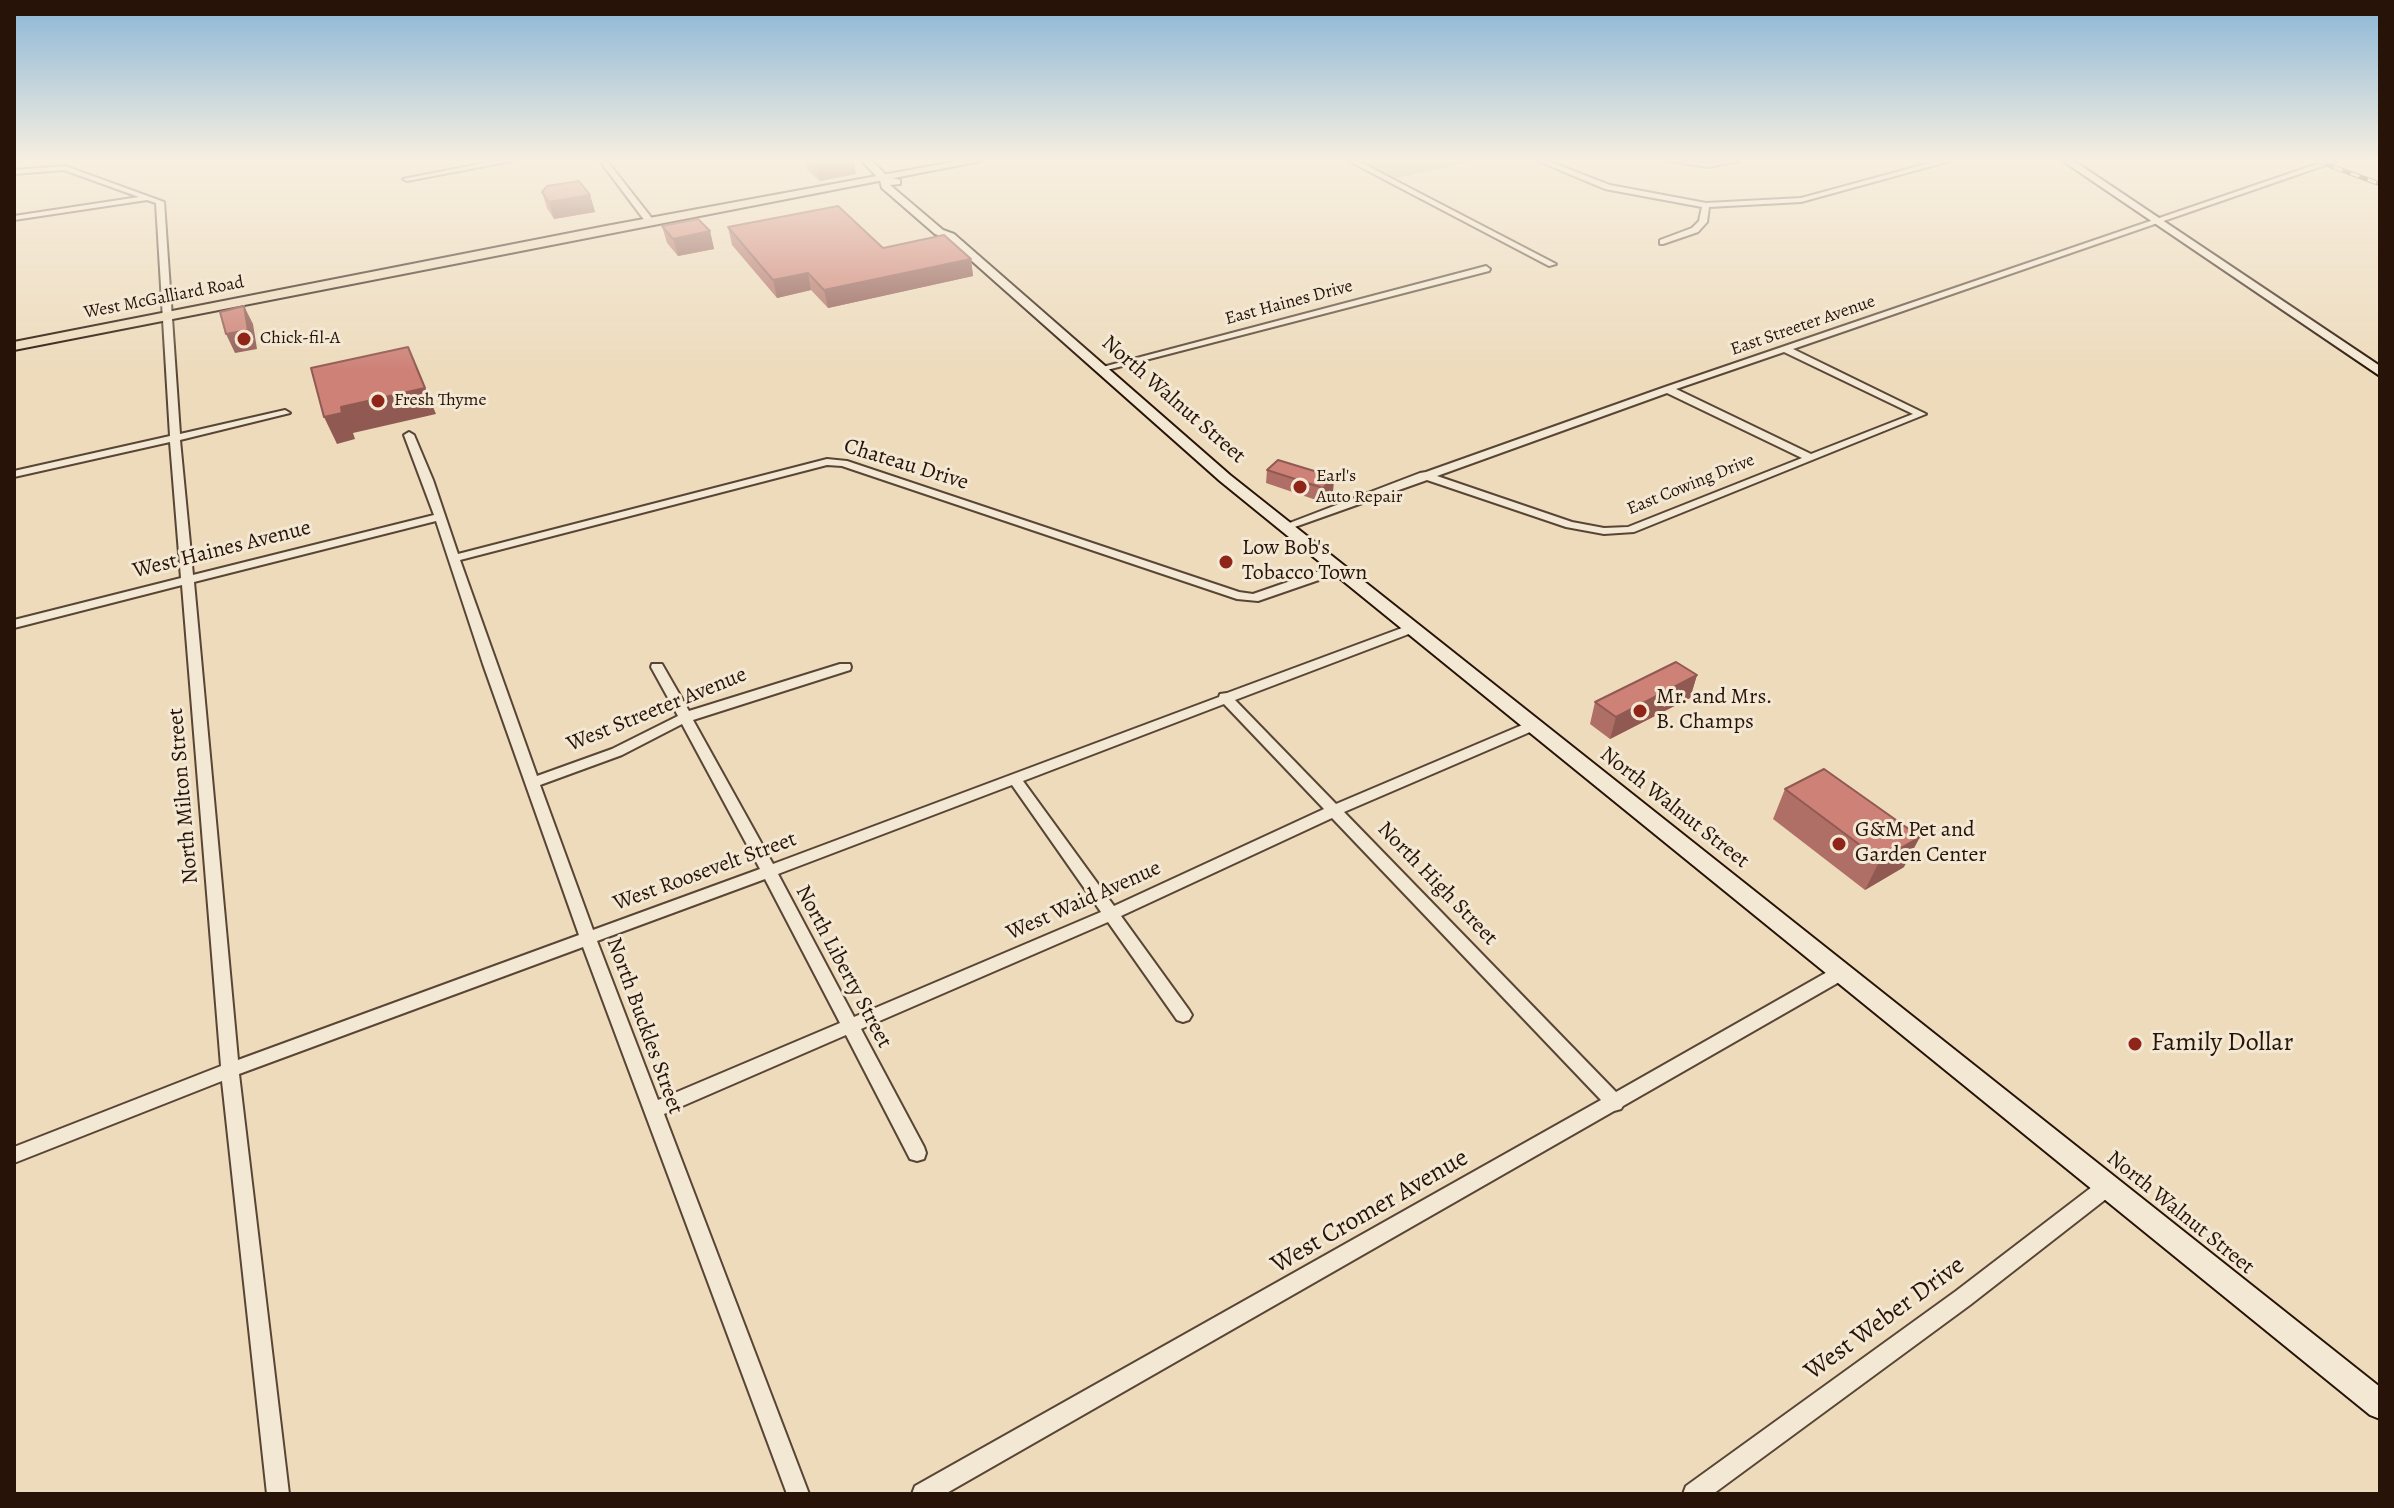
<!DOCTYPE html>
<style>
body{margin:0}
#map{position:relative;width:2394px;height:1508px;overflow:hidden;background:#eddbbc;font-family:Alegreya,serif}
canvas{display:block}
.frame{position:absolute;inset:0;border:16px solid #281308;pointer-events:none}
</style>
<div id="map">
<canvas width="2394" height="1508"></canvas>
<div class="frame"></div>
</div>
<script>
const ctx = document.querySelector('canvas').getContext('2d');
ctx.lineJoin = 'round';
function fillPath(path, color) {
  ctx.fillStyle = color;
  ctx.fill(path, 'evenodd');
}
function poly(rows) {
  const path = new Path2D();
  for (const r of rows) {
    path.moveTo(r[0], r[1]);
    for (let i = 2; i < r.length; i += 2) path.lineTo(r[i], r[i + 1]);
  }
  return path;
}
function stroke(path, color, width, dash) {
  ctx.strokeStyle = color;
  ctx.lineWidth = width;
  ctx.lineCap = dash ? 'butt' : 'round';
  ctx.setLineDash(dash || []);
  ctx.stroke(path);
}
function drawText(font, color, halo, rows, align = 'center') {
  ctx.font = font + ' Alegreya,serif';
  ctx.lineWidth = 6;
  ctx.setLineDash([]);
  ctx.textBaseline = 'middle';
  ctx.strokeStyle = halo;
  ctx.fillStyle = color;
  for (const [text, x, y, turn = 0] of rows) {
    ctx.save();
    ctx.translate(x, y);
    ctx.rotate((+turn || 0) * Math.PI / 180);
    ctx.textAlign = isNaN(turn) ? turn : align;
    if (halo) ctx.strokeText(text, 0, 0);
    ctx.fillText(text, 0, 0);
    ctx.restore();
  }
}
fillPath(poly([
 [1357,161,1474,161,1394,179]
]), '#b2c196');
const street = poly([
 [495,161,512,161,407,181,403,179,495,161],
 [600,161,607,161,654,221,654,225,648,225,600,161],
 [1349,161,1358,161,1556,264,1549,266,1349,161],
 [1538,161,1548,161,1610,185,1706,203,1801,198,1937,161,1950,161,1801,202,1709,207,1707,222,1698,232,1663,244,1660,244,1660,240,1692,228,1699,221,1702,207,1605,189,1538,161],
 [1667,161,1709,163,1739,161,1709,167,1667,161],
 [2326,161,2337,161,1793,349,1926,414,1634,532,1604,534,1566,527,1427,480,1289,529,1285,530,1279,527,1420,473,1426,472,1665,387,2326,161],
 [1784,352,1913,414,1811,454,1676,389,1784,352],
 [1667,393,1802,458,1628,527,1604,528,1572,522,1437,476,1667,393],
 [65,166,164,202,180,434,285,410,290,413,180,440,193,575,434,515,404,435,409,432,414,435,433,480,458,554,827,459,847,461,1239,592,1253,594,1334,566,1342,566,1344,569,1342,572,1258,601,1237,599,842,466,827,465,460,560,537,776,612,749,678,716,651,667,652,664,662,664,689,711,840,664,850,664,851,667,850,670,693,720,773,864,1219,697,1220,694,1227,693,1410,625,1414,626,1416,629,1414,632,1235,700,1336,804,1527,723,1537,723,1539,726,1537,729,1344,812,1616,1092,1836,967,1842,965,1848,967,1850,972,1848,977,1623,1106,1621,1109,1614,1111,945,1494,912,1494,915,1486,1601,1100,1332,818,1121,916,1189,1010,1192,1015,1189,1020,1183,1022,1177,1020,1108,922,861,1029,924,1147,926,1153,924,1159,917,1161,910,1159,846,1035,664,1114,809,1494,787,1494,583,947,239,1074,289,1494,267,1494,222,1081,14,1163,14,1147,221,1066,182,585,14,628,14,620,181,578,170,442,14,477,14,471,170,436,156,203,147,200,14,220,14,216,139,197,64,170,14,174,14,170,65,166],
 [436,521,483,664,579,935,238,1060,194,582,436,521],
 [1224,704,1324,809,1114,906,1023,781,1224,704],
 [682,724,760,869,593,930,540,785,622,755,682,724],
 [1012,785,1101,912,854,1017,778,874,1012,785],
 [765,879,840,1023,658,1100,597,941,765,879],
 [1486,266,1490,269,1489,271,1103,371,1095,369,1486,266],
 [2108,1177,2115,1180,2118,1186,2115,1192,1970,1305,1713,1494,1683,1494,1686,1486,1956,1291,2101,1180,2108,1177]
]);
const secondary = poly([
 [862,161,872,161,888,177,900,180,900,184,890,185,943,230,954,234,1230,475,2380,1387,2380,1419,2370,1415,1220,481,946,238,935,234,882,188,880,180,862,161],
 [2063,161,2074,161,2380,366,2380,376,2063,161]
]);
const primary = poly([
 [958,161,981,161,14,350,14,342,606,226,958,161]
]);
stroke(street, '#594535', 4);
stroke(secondary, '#281308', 4);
stroke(primary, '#281308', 4);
fillPath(street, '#f3e8d3');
fillPath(secondary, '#f3e8d3');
fillPath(primary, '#eddbbc');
const rail = poly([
 [2317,161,2380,184]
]);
stroke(rail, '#281308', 5);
stroke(rail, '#f3e8d3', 3, [9]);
fillPath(poly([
 [806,161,837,161,856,174,820,181,807,170],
 [542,192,590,195,595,212,554,219,547,208],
 [662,226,710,231,714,249,678,256,667,243],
 [728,227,971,259,973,276,828,308,811,290,777,298,732,245],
 [1267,470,1334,477,1333,491,1322,502,1266,483],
 [1697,675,1690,698,1610,739,1590,724,1595,702],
 [1785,789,1904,867,1865,890,1773,819]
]), '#b06f66');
fillPath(poly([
 [837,161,854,161,856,174,820,181,817,165],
 [590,195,595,212,554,219,549,202],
 [710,231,714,249,678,256,673,239],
 [971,259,973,276,828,308,824,290],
 [808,273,811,290,777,298,773,280],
 [244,306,253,324,257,349,235,353,226,334],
 [408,347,436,414,353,433,355,439,337,444,324,417,341,407],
 [1334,477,1333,491,1322,502,1323,488],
 [1697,675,1690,698,1610,739,1616,717],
 [1920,837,1904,867,1865,890,1880,860]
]), '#905a53');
const building = poly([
 [813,161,837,161,817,165,813,161],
 [579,181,590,195,549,202,542,192,547,186,579,181],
 [838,206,883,248,944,235,971,259,824,290,808,273,773,280,728,227,838,206],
 [698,219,710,231,673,239,662,226,698,219],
 [244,306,248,330,226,334,220,312,244,306],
 [408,347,425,388,341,407,342,413,324,417,311,368,408,347],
 [1278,460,1334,477,1323,488,1267,470,1278,460],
 [1676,662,1697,675,1616,717,1595,702,1676,662],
 [1824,769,1920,837,1880,860,1785,789,1824,769]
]);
fillPath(building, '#cd8177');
stroke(building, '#905a53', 2);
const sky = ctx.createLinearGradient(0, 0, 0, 372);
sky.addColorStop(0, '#8ab6d6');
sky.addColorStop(0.43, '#f7efe1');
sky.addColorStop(1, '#f7efe100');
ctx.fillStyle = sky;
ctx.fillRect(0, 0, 2394, 372);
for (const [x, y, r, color] of [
 [244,339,8,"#8f2418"],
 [378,401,8,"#8f2418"],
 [1300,487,8,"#8f2418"],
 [1226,562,8,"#8f2418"],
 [1640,711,8,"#8f2418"],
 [1839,844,8,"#8f2418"],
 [2135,1044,8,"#8f2418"]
]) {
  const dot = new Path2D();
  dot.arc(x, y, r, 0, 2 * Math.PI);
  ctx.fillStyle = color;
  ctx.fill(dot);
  stroke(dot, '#f3e8d3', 3);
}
drawText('18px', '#281308', '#f3e8d3', [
 ["West McGalliard Road",164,298,-11],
 ["East Haines Drive",1289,303,-15],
 ["East Streeter Avenue",1803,326,-19],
 ["East Cowing Drive",1691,485,-22]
]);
drawText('18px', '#281308', '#f3e8d3', [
 ["Chick-fil-A",260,339],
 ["Fresh Thyme",394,401],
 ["Earl's",1316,477],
 ["Auto Repair",1316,498]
], 'left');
drawText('22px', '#281308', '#f3e8d3', [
 ["North Walnut Street",1173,400,41],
 ["Chateau Drive",906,465,17],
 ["West Haines Avenue",222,550,-14],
 ["West Streeter Avenue",657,710,-22],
 ["North Milton Street",184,796,-95],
 ["North Walnut Street",1674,808,38],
 ["West Roosevelt Street",705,872,-20],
 ["North High Street",1437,884,46],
 ["West Waid Avenue",1084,901,-24],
 ["North Liberty Street",843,967,62],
 ["North Buckles Street",644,1026,70],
 ["North Walnut Street",2180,1213,39]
]);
drawText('22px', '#281308', '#f3e8d3', [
 ["Low Bob's",1242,549],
 ["Tobacco Town",1242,574],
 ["Mr. and Mrs.",1656,698],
 ["B. Champs",1656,723],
 ["G&M Pet and",1855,831],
 ["Garden Center",1855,856]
], 'left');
drawText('26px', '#281308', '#f3e8d3', [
 ["Family Dollar",2151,1044]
], 'left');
drawText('26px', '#281308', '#f3e8d3', [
 ["West Cromer Avenue",1370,1212,-30],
 ["West Weber Drive",1885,1319,-36]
]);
</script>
